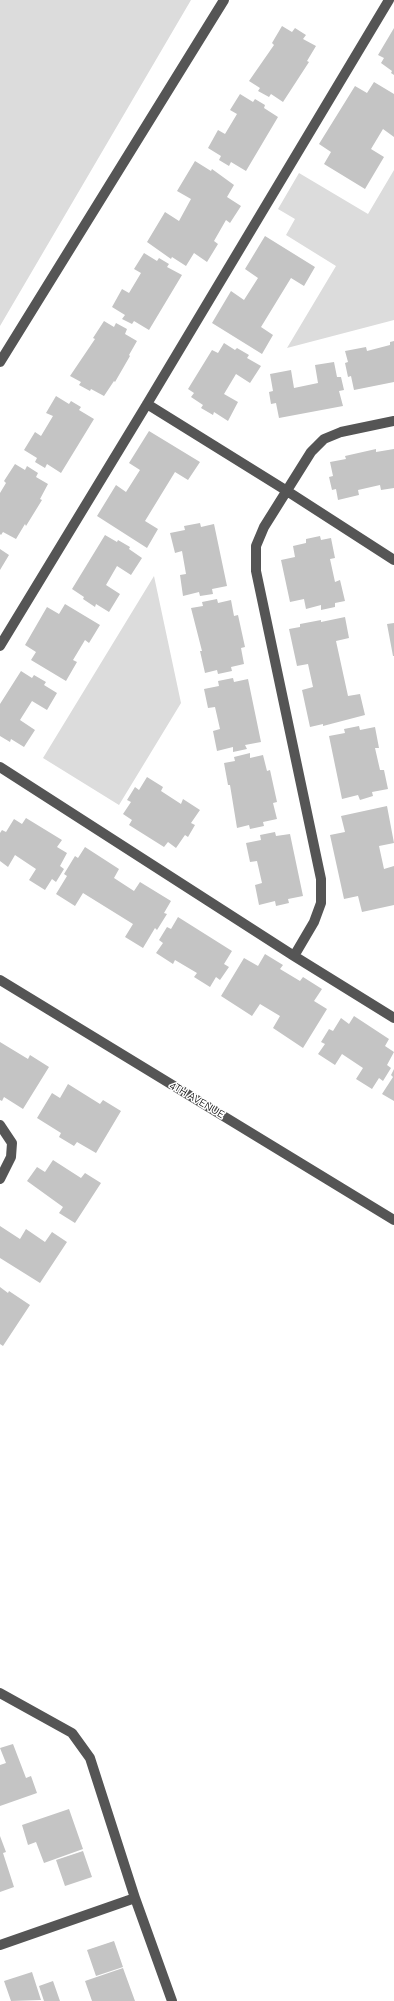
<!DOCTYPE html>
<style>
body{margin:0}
canvas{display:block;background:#fff}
</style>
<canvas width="394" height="2001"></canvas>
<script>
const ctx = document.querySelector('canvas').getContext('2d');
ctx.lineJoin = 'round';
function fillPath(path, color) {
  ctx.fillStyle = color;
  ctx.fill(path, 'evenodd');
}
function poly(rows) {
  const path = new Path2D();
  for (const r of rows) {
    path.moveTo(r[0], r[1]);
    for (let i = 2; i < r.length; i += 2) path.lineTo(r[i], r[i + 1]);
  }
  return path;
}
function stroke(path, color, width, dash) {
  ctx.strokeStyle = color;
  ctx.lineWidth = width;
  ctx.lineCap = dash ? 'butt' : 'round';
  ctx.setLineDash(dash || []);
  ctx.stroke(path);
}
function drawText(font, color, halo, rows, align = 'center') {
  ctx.font = font + ' Raleway,sans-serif';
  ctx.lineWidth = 3;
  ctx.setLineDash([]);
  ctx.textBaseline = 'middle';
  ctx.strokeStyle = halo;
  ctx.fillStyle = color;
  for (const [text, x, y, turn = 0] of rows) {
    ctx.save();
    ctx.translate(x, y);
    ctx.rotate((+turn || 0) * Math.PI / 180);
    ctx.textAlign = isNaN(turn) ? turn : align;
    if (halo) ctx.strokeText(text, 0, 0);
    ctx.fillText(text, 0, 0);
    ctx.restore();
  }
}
fillPath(poly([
 [0,0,191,0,0,326],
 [394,170,394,320,287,348,336,266,286,235,295,219,278,209,299,173,368,214],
 [154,576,181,703,119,805,43,758]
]), '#dcdcdc');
fillPath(poly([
 [282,26,292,32,295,28,306,35,303,39,316,46,307,61,309,62,283,102,271,94,269,97,258,91,260,88,249,81,274,45,272,43],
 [394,28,394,75,391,73,392,71,381,63,384,58,378,55],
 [374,82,394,94,394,137,383,129,371,149,384,157,365,189,324,164,331,152,319,144,355,86,367,93],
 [240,94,253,102,255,99,265,105,264,108,278,117,246,171,231,162,229,166,219,160,221,156,208,148,218,130,225,134,237,114,230,110],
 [195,161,211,171,212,169,234,185,227,197,241,206,230,223,226,220,214,241,218,244,207,262,194,253,186,266,172,257,171,259,147,242,165,212,179,221,191,199,177,191],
 [265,236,315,267,304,286,291,278,261,327,273,335,262,354,212,323,231,291,244,300,258,278,245,269],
 [144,253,157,261,159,258,169,264,167,267,182,275,149,330,134,321,132,324,122,319,125,315,112,307,122,289,129,293,141,273,134,269],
 [104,321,114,327,116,323,127,329,125,334,137,341,129,355,130,356,115,382,114,381,104,396,91,389,90,391,79,385,81,382,70,376,95,339,93,338],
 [394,341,394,382,354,390,351,376,348,377,345,363,348,362,345,351,366,347,367,351,390,345,390,342],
 [224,343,235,350,237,348,249,355,247,358,261,366,250,383,236,374,224,394,238,402,228,421,214,412,213,415,201,408,203,405,191,397,194,393,188,389,212,350,218,353],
 [334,362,337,377,341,377,344,390,339,391,343,406,279,418,276,403,271,404,269,392,273,391,270,374,291,370,294,388,318,383,315,365],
 [56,396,69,404,71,401,81,407,79,410,94,419,61,473,47,464,45,468,35,462,37,458,24,450,35,432,41,436,53,416,46,413],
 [149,431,200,462,188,480,175,472,145,521,158,529,147,548,97,516,116,485,126,492,140,470,129,463],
 [376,449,376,452,394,449,394,488,381,490,380,485,358,490,359,495,338,500,336,489,332,490,329,477,333,476,330,462,346,459,345,456],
 [15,464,25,470,27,466,38,473,36,477,48,484,40,499,42,500,26,526,25,524,16,539,3,532,1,535,0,534,0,493,6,483,4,481],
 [200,523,201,527,214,524,227,586,212,589,213,594,200,596,199,592,183,596,180,575,186,574,182,551,175,553,170,533,185,530,184,526],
 [105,535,117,542,118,540,130,547,129,549,142,558,131,575,117,566,106,585,120,594,109,612,96,604,95,607,83,599,84,597,72,589],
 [320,536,321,540,331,538,335,558,330,559,335,582,340,580,345,601,335,603,335,607,321,610,321,605,306,609,304,599,290,602,281,560,295,557,293,546,306,543,306,539],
 [0,549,9,555,0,570],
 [217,599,218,603,231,600,234,616,238,615,245,647,241,648,244,664,231,667,232,671,218,674,217,670,205,673,200,651,202,651,191,608,203,606,202,602],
 [65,604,100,625,89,643,85,640,73,660,77,662,66,681,31,660,36,652,25,645,47,607,59,614],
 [345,617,349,638,336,641,348,696,360,694,365,715,323,726,323,724,310,727,302,690,313,687,308,664,297,666,289,629,300,627,300,624,321,620,321,622],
 [394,623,394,656,393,656,387,624],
 [21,671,32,678,34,675,46,682,44,685,57,693,47,710,32,701,20,720,35,730,24,747,11,739,10,742,0,736,0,704],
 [233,678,234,682,248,679,261,742,245,745,247,749,233,752,233,747,217,751,213,731,220,729,215,707,208,708,204,689,219,686,218,681],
 [359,726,360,730,375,727,379,748,375,748,380,770,384,770,388,789,372,792,373,796,360,800,358,795,342,799,329,736,345,733,344,729],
 [250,753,250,758,263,755,267,771,270,770,277,802,273,803,277,819,263,822,264,826,250,829,249,825,237,828,230,785,228,785,224,763,235,761,234,757],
 [147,777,163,787,161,791,181,804,183,799,200,810,191,823,195,825,188,837,185,835,176,848,168,842,164,847,129,825,132,820,123,814,131,802,127,800,135,787,139,790],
 [387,806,394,843,379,846,384,869,394,866,394,905,362,912,358,896,344,899,330,835,345,832,341,816],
 [26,818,62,840,57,847,67,853,60,866,64,869,56,882,52,879,45,890,29,880,36,869,15,855,8,867,0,861,0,833,2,830,6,832,14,819,22,824],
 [275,832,276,836,290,834,303,896,288,899,289,903,276,906,275,901,259,905,255,885,262,883,257,861,250,862,246,843,261,840,260,835],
 [85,847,119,869,114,878,134,891,140,882,171,901,164,913,167,914,157,930,155,928,143,948,125,937,133,924,83,893,75,906,56,894,67,876,64,874,75,856,78,858],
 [178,917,232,951,224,964,229,967,220,980,216,977,210,987,194,977,197,973,175,960,173,964,156,953,163,943,159,940,167,927,171,929],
 [265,954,283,965,280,969,300,981,303,977,322,989,314,1001,327,1009,303,1048,273,1028,280,1016,260,1004,252,1016,221,996,244,958,258,966],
 [354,1016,389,1039,385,1046,394,1052,387,1065,391,1068,383,1081,379,1078,372,1089,356,1079,363,1068,342,1054,335,1065,318,1054,325,1044,321,1042,329,1029,333,1031,341,1018,349,1024],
 [0,1042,28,1059,30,1055,49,1067,23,1109,4,1097,2,1101,0,1100],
 [394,1069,394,1101,382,1094,393,1077,391,1075],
 [68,1084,100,1104,103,1100,121,1111,96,1153,77,1142,74,1146,59,1137,61,1133,37,1118,52,1093,60,1098],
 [53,1160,81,1178,85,1173,101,1183,75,1223,59,1213,63,1207,27,1181,37,1167,45,1172],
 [0,1226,20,1239,26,1229,45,1242,52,1232,67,1242,40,1283,0,1258],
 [0,1287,8,1293,9,1291,30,1305,3,1346,0,1344],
 [13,1744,26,1778,31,1776,37,1793,0,1806,0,1765,6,1763,0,1748],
 [69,1809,83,1849,44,1863,36,1842,28,1845,22,1825],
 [0,1836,6,1852,3,1853,14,1887,0,1892],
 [83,1851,92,1877,65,1886,56,1860],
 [114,1941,123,1967,96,1976,87,1950],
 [123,1968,135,2001,92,2001,85,1981],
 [32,1972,41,2000,11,2001,4,1981],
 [53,1981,60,2001,44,2001,39,1986]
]), '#c4c4c4');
stroke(poly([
 [0,362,224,0],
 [147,404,287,491,394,560],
 [0,646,147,404,389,0],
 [0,767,294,956,394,1018],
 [294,956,314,922,321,903,321,879,256,571,256,546,264,527,311,452,324,439,341,432,394,421],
 [0,980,394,1220],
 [0,1125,12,1143,11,1157,0,1179],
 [0,1693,72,1733,90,1758,135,1898,172,2001],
 [0,1945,135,1898]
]), '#555', 10);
drawText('10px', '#000', '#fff', [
 ["4TH AVENUE",197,1100,31]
]);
</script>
